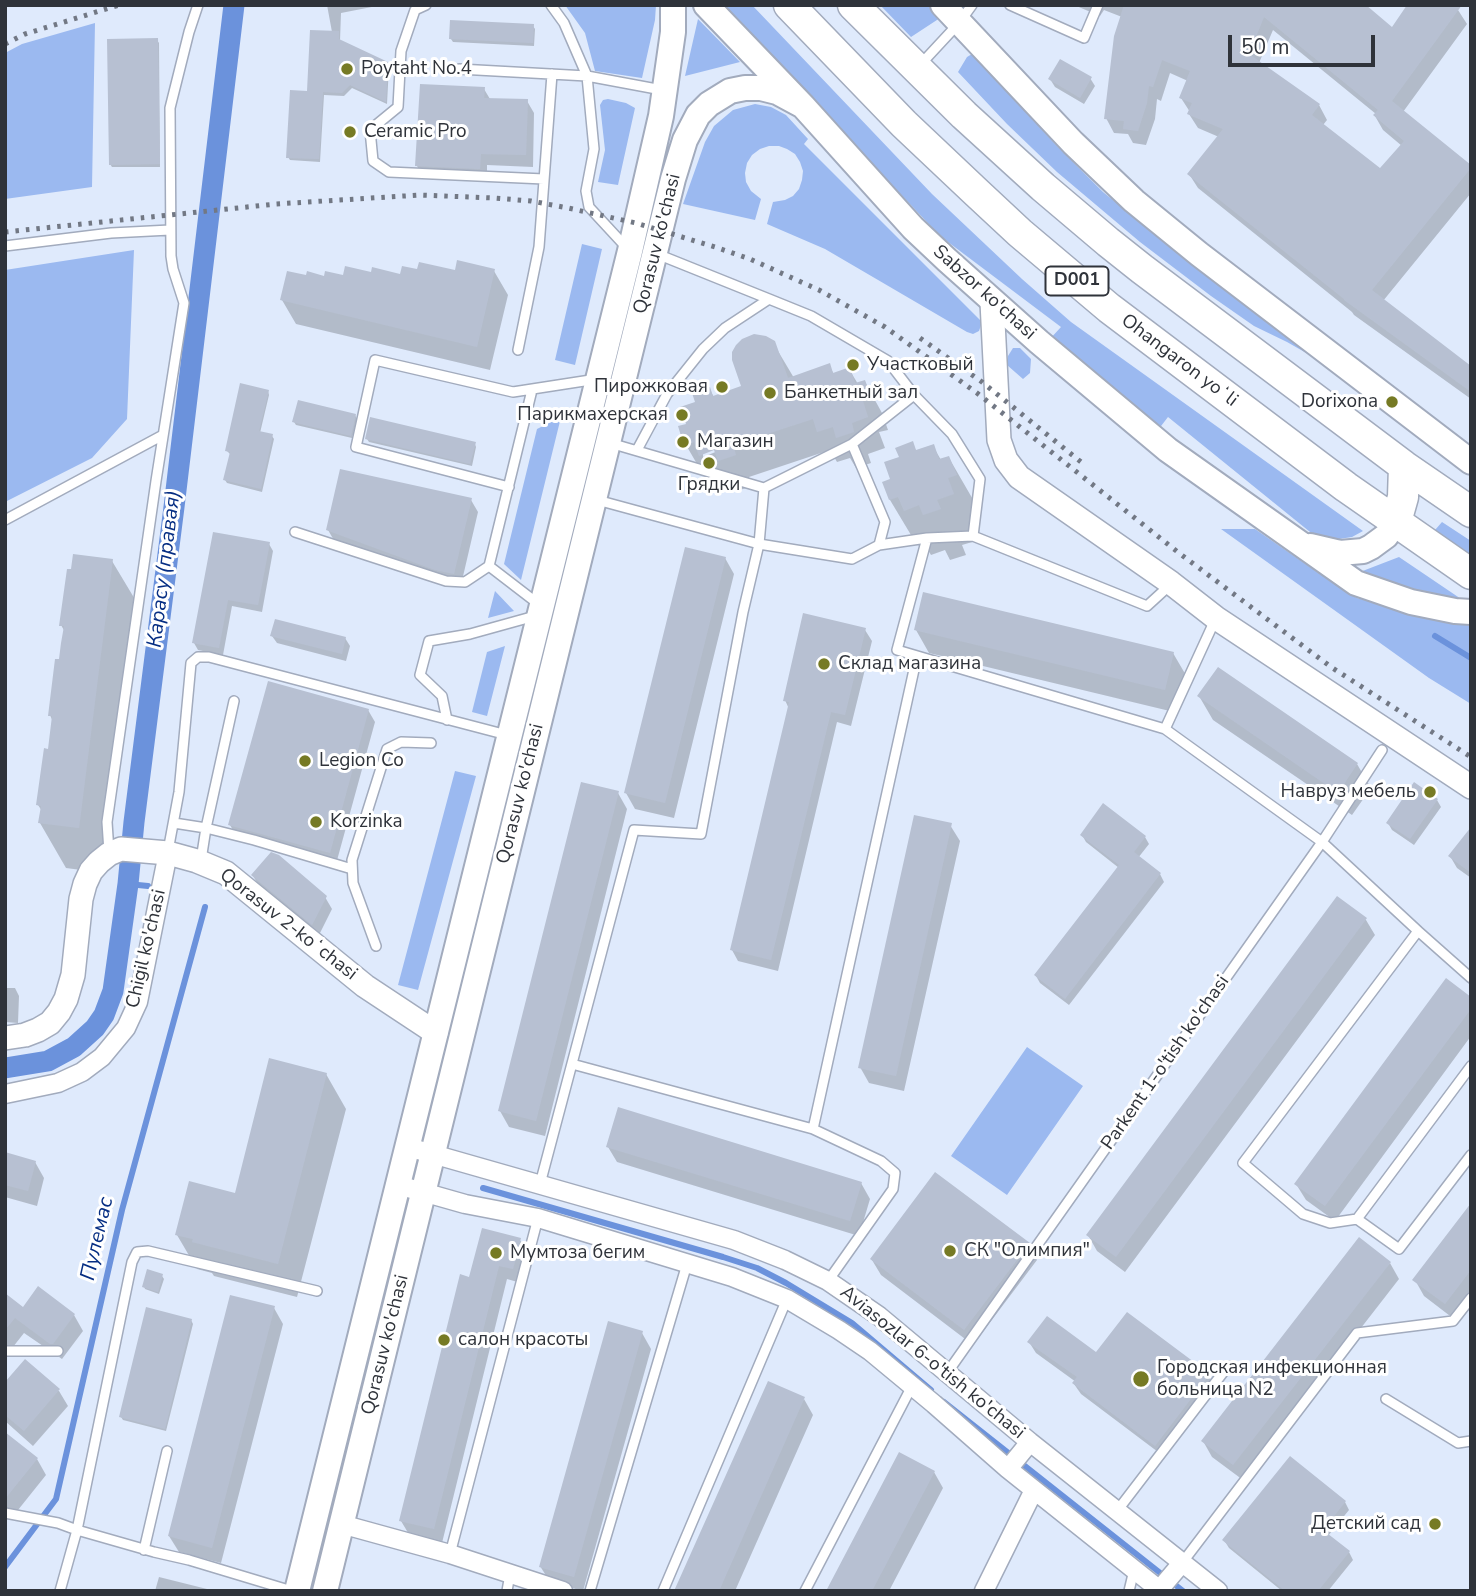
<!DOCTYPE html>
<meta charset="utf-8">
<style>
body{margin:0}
#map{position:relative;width:1476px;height:1596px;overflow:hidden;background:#dfeafc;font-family:"Nunito Sans",sans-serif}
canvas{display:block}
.frame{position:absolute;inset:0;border:7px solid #2f333a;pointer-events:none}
.scale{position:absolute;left:1228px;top:35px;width:147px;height:32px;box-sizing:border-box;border:4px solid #2f333a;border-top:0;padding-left:9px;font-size:21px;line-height:24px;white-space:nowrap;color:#2f333a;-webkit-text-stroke:5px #fff;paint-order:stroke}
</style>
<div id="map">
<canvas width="1476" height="1596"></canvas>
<div class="frame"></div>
<div class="scale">50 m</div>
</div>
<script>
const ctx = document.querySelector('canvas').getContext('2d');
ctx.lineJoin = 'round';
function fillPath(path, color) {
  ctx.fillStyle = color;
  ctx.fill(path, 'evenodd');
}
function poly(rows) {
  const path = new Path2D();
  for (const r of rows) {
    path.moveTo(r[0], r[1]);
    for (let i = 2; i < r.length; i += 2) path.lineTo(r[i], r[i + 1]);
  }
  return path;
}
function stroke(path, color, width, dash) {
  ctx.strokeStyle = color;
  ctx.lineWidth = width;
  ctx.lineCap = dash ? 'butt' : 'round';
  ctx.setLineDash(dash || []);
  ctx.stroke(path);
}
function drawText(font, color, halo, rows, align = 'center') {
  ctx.font = font + ' "Nunito Sans",sans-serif';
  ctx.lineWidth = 6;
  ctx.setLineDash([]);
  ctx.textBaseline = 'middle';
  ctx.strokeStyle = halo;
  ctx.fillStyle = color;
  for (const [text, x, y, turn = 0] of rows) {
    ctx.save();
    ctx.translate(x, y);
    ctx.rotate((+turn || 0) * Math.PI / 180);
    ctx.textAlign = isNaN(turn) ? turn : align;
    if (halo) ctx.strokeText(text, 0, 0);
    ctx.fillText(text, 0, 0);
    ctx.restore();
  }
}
fillPath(poly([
 [565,5,656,5,655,20,642,78,595,71,585,33],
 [722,5,752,5,932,194,1022,279,1071,322,1363,531,1352,537,1339,539,1326,539,1315,536,1168,417,1158,430,1049,340,1061,327,940,236],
 [880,5,928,5,940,18,911,37],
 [698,19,740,62,685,76],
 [95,23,92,187,5,199,5,53,22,44],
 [972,54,1059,148,1103,192,1185,258,1315,358,1287,342,1254,326,1211,296,1140,242,1057,172,1007,124,958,72,967,57],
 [608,99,626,103,635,108,618,185,598,182,605,150,600,105,603,100],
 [755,104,771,107,786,115,808,139,804,144,980,320,981,325,979,331,973,334,967,332,825,249,767,224,773,202,785,200,793,196,799,189,802,180,803,171,800,162,795,154,787,149,779,146,769,146,760,149,752,155,747,163,745,173,746,182,751,191,761,199,755,220,683,204,705,142,714,126,733,110],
 [582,244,602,249,575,365,555,360],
 [134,250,127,419,92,458,5,502,5,270],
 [1013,348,1020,348,1031,359,1030,373,1023,379,1007,365,1008,356],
 [561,417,521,580,504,564,537,429],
 [1442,522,1471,541,1471,555,1435,530],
 [1221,529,1255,529,1346,592,1357,598,1394,607,1471,623,1471,704,1429,678],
 [1399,557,1470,605,1413,593,1360,572],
 [495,591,514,611,488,618],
 [505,646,487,716,472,712,487,652],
 [455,771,476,776,418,990,398,985],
 [1027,1047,1083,1086,1007,1195,951,1156]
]), '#9bb9f0');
fillPath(poly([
 [327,5,382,5,341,13,340,41,387,63,389,66,387,104,352,88,344,96,324,95,320,162,290,160,288,157,308,93,332,32],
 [1074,5,1256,5,1392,29,1458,10,1467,24,1403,112,1471,167,1471,193,1383,301,1471,368,1471,399,1354,315,1352,312,1198,188,1189,174,1219,137,1198,128,1189,114,1190,112,1181,98,1188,81,1170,73,1161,101,1157,99,1155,119,1146,145,1133,143,1128,134,1114,133,1106,118,1122,17,1104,10,1100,16],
 [1273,30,1376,114,1375,116,1383,130,1402,146,1380,170,1323,125,1327,120,1319,105,1259,63],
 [533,26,535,29,534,46,453,42,451,39],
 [157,40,159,43,160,167,112,167,110,164],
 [1090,78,1095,86,1084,104,1055,87,1050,79],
 [484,89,490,99,527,101,534,113,533,167,487,165,487,181,424,178,417,166],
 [494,271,508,295,490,370,296,324,282,300,325,278,373,274,402,276],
 [775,346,794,378,829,366,834,374,849,369,858,384,865,382,882,413,888,430,879,432,885,448,868,454,871,463,856,468,850,458,837,462,830,450,749,477,752,486,737,491,732,481,718,486,711,473,704,476,686,445,689,425,697,403,709,389,714,397,743,387],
 [722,446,723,449,703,457,703,453],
 [268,391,269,395,260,433,272,436,274,439,262,492,227,483,225,480,231,455,227,451],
 [355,415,357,419,352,438,296,425,294,422],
 [367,439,475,444,476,447,472,466,369,442],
 [912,444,917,452,933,446,941,460,949,458,975,503,981,520,973,524,979,540,962,545,966,555,950,560,945,550,931,555,924,543,917,545,890,500,884,483,892,480,901,458],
 [471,500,478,512,461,585,335,542,328,530],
 [269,544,273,551,262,612,232,606,223,655,198,650,194,643],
 [725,558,734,574,674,818,635,809,626,793],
 [112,561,139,606,104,873,66,868,40,823,42,811,38,805,49,751,53,722,50,715,61,661,65,632,61,625],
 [865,630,872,641,851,726,837,722,778,971,738,961,732,950,789,709,785,700],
 [916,630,1173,653,1187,677,1178,713,929,653],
 [272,636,345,638,350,646,346,661,277,643],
 [1199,696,1357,764,1371,788,1352,815,1213,720],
 [368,710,375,722,336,864,237,837,230,825],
 [618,793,627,809,545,1136,509,1127,500,1111],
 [1437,800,1441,807,1414,845,1392,830,1388,823],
 [950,825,960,841,904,1091,869,1083,860,1067],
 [1471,830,1471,878,1457,868,1450,856],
 [1082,835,1145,837,1149,844,1138,858,1160,874,1164,882,1069,1005,1040,983,1036,976,1119,868,1086,842],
 [253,876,325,897,332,909,319,935,260,887],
 [1337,898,1366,920,1375,935,1125,1272,1097,1251,1088,1235],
 [5,988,15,988,19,996,18,1023,5,1022],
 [1471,999,1471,1036,1335,1221,1306,1200,1296,1184],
 [326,1074,346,1109,297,1297,214,1276,212,1273,197,1269,177,1235,236,1195],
 [608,1147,861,1183,870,1199,859,1236,617,1162],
 [5,1154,35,1162,44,1178,37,1206,5,1197],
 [1471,1206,1471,1297,1454,1319,1424,1296,1415,1280],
 [520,1240,528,1254,521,1283,507,1279,442,1543,410,1536,401,1521,471,1279],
 [1028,1245,1037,1260,973,1345,881,1275,872,1260],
 [1390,1263,1399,1279,1243,1480,1212,1457,1203,1441],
 [162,1276,164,1279,159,1294,145,1289,144,1286],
 [5,1296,23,1309,74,1315,83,1331,62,1359,24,1333,9,1352,5,1349],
 [274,1308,283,1324,221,1563,179,1552,169,1536],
 [191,1320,193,1324,166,1431,123,1420,121,1417],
 [642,1333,651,1349,583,1591,550,1582,540,1566],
 [1029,1342,1208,1375,1215,1386,1162,1455,1081,1394,1074,1384,1076,1382,1036,1353],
 [5,1385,59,1391,68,1406,33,1446,5,1421],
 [804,1399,813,1415,735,1591,676,1591],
 [5,1436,37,1459,46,1475,14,1515,5,1508],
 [1291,1459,1345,1502,1349,1510,1328,1536,1349,1552,1353,1560,1328,1591,1282,1591,1229,1548,1224,1540],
 [934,1472,943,1488,889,1591,828,1591],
 [159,1577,207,1589,208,1591,155,1591]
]), '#0003');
stroke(poly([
 [1435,636,1471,658],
 [128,884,148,886],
 [483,1188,723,1257,757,1268,786,1283,852,1323,931,1390],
 [944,1402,1183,1591],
 [5,1567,56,1499,122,1210,205,907]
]), '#6b92dc', 6);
stroke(poly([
 [5,1068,48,1061,74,1047,95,1028,104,1015,113,991,128,884,134,822,174,507,234,5]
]), '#6b92dc', 21);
fillPath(poly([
 [1124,5,1366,5,1392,27,1407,5,1462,5,1392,101,1471,165,1471,168,1372,290,1471,366,1471,392,1344,300,1344,299,1187,174,1223,129,1187,114,1192,103,1179,98,1190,71,1162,60,1153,87,1149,86,1147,103,1138,131,1123,129,1124,121,1104,119,1114,36],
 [1264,17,1378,110,1373,115,1404,141,1380,168,1312,115,1320,104,1249,54],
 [450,20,534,24,533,43,449,39],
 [310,30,339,31,339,39,388,62,386,102,350,85,342,93,323,92,319,159,286,158,290,90,307,91],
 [158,38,160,164,109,165,107,39],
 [1060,59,1092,77,1080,98,1048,79],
 [420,84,485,87,484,98,528,99,526,155,481,154,480,169,415,166],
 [457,260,495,269,477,347,280,300,287,271,306,275,307,271,324,276,325,271,343,275,345,266,371,272,372,267,400,274,402,266,417,269,419,262,455,270],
 [754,334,766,336,775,341,788,378,830,363,833,373,850,367,855,383,865,380,872,399,863,401,868,417,852,423,854,432,836,438,833,427,817,432,813,419,733,445,736,455,718,461,714,450,699,456,694,442,684,446,678,426,686,424,680,407,695,402,692,393,710,387,713,396,741,386,732,360,732,352,736,345,742,339],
 [240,383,269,390,259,431,273,434,261,489,223,480,230,452,225,451],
 [298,400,356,414,351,436,292,422],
 [370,417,476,442,470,464,365,439],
 [913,441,916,450,934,444,939,459,949,456,957,475,948,478,954,494,937,500,941,509,923,515,919,505,904,511,898,497,889,500,882,482,890,479,884,462,899,457,895,448],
 [340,469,472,498,454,574,435,570,326,530],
 [213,532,270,542,258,605,228,600,219,648,192,643],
 [685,547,726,557,665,803,624,793],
 [73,554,113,559,79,828,38,823,41,806,36,805,44,748,48,749,52,716,48,716,55,659,59,659,61,643,64,626,59,626,67,569,71,569],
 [923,592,1174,652,1165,690,914,630],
 [803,613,866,628,845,715,831,712,771,960,730,950,789,702,783,701],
 [275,619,346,637,342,654,270,636],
 [1218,667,1358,763,1338,793,1197,696],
 [268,681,369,709,330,853,228,825],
 [581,782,619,791,536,1121,498,1111],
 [1414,782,1438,799,1410,839,1386,823],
 [1103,803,1146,836,1134,852,1161,873,1065,999,1034,975,1119,865,1080,835],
 [914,815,952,823,896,1076,858,1068],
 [1471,827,1471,873,1448,856],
 [271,852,279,855,327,896,312,925,251,875],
 [1337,896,1367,918,1116,1257,1086,1235],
 [1446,978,1471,997,1471,1009,1325,1206,1294,1184],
 [269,1058,327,1073,278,1264,192,1242,193,1239,175,1235,189,1181,235,1193],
 [618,1107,862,1182,850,1221,606,1147],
 [5,1152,36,1161,28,1191,5,1185],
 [935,1172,1030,1243,964,1330,870,1259],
 [1471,1203,1471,1270,1445,1304,1412,1280],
 [482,1228,521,1238,513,1269,499,1266,434,1529,399,1521,460,1274,469,1277],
 [1359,1237,1391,1262,1233,1465,1201,1441],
 [147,1269,163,1274,158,1292,142,1287],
 [38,1286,75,1314,53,1344,50,1344,15,1318,5,1330,5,1293,23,1307],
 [230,1295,275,1306,212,1548,168,1536],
 [146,1307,192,1319,165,1429,119,1417],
 [1127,1312,1210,1374,1155,1446,1072,1383,1077,1377,1027,1342,1047,1316,1096,1352],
 [608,1321,643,1331,574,1577,539,1567],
 [25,1359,60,1389,24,1431,5,1415,5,1382],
 [768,1381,805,1397,719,1591,674,1591],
 [5,1432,38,1458,5,1499],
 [899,1452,935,1471,872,1591,826,1591],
 [1290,1456,1346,1501,1323,1530,1350,1551,1318,1591,1285,1591,1222,1540]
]), '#b7c0d2');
const service = poly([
 [426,5,415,10,401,51,398,107,370,130,373,161,389,172,544,179],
 [551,5,564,23,587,76,594,149,586,191,589,207,626,247],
 [1010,5,1084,38,1098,5],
 [920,65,959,23,972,5],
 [459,69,587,76,662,90],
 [5,246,111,233,170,230],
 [657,254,769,299],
 [518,350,539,247,552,74],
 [532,390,489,566,541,606],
 [610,443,764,488,852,444,885,522,879,545,852,559,759,544,764,488],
 [852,444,914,395],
 [637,450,667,394,703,349,725,328,769,299,811,316,888,361,914,395,952,434,980,479,973,536,927,538,879,545],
 [509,487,356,447,375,360,513,392,597,379],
 [5,520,163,435],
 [295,532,446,581,465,582,489,566],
 [973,536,1147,606,1170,585],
 [927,538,897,650,1165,729,1215,620],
 [447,720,442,696,420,675,429,641,470,634,535,616],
 [1165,729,1322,842,1418,931,1243,1163,1303,1214,1330,1223,1357,1219],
 [174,823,206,828,254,840,352,869],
 [168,851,179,792,191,663,198,657,209,657,507,735],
 [109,852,107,822,156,481,184,303,173,269,171,256,170,108,189,32,198,5],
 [201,860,206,828,234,701],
 [1418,931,1471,978],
 [376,946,353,883,352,860,387,749,401,742,431,743],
 [572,1064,813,1129,917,656],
 [1471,1066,1357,1219,1399,1249,1471,1155],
 [813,1129,881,1161,895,1173,893,1189,828,1281],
 [540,1184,634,830,701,834,743,612,759,544,597,500],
 [5,1351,58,1351],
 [947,1373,1322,842,1382,750],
 [1386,1399,1458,1443,1471,1441],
 [1117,1511,1228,1366],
 [5,1513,58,1523,77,1530,60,1591],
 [144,1550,167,1451],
 [450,1554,538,1218],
 [1182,1563,1357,1333,1453,1321,1471,1298],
 [292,1591,189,1560,154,1552,77,1530,132,1262,137,1252,148,1251,317,1291],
 [507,1591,510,1574],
 [590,1591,687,1264],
 [663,1591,787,1299],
 [805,1591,912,1386],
 [1129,1591,1134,1570]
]);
const minor = poly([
 [5,1094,58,1083,82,1072,102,1057,126,1028,138,1002,168,853],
 [408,1147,734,1240,785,1260,828,1281,879,1316,1030,1442,1218,1591],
 [398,1185,465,1204,538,1218,732,1277,787,1299,839,1330,870,1351,934,1404,1008,1469,1161,1591],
 [1008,1469,1030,1442],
 [341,1524,450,1554,563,1591],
 [1159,1590,1182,1563],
 [984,1591,1034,1490]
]);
const tertiary = poly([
 [992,302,999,440,1006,460,1019,477,1171,583,1216,618,1471,787],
 [5,1038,25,1035,38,1030,50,1023,59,1012,66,999,73,975,81,899,85,884,91,871,99,862,109,854,121,849,168,853,197,861,226,873,365,986,436,1033]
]);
const secondary = poly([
 [706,5,803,106,913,228,947,260,1039,342,1168,450,1356,583,1411,602,1455,611,1471,612],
 [943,5,1073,143,1134,201,1199,254,1471,462],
 [1310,546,1340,553,1363,551,1371,547,1386,536,1396,522],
 [297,1591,630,251,661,116,673,32,673,5],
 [325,1591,673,179,685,140,698,115,709,104,730,91,745,88,761,88,777,92,803,106]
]);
const trunk = poly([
 [789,5,904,124,976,192,1020,233,1109,308,1346,487,1471,574],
 [853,5,964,115,1043,187,1108,242,1142,269,1404,466,1471,512],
 [1396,522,1403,497,1404,466]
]);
stroke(service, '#a2abbd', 12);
stroke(minor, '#a2abbd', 21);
stroke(tertiary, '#a2abbd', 26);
stroke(secondary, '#a2abbd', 28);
stroke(trunk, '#a2abbd', 33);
stroke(service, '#fff', 9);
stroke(minor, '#fff', 18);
stroke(tertiary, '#fff', 23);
stroke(secondary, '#fff', 24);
stroke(trunk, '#fff', 30);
stroke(poly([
 [5,44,25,34,119,5],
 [5,232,276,204,420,195,494,198,531,201,568,208,636,223,715,247,750,259,819,290,885,327,977,393,1179,553,1331,667,1471,757],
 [920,338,982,382,1086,466]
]), '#727884', 5, [3.5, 7]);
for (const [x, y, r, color] of [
 [347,69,7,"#767a24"],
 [350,132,7,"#767a24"],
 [853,365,7,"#767a24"],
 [722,387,7,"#767a24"],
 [770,393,7,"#767a24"],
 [1392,402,7,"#767a24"],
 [682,415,7,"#767a24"],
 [683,442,7,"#767a24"],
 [709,463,7,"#767a24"],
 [824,664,7,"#767a24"],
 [305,761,7,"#767a24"],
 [1430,792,7,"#767a24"],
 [316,822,7,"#767a24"],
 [950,1251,7,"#767a24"],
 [496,1253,7,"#767a24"],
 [444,1340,7,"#767a24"],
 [1141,1379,9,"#767a24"],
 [1435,1524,7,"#767a24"]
]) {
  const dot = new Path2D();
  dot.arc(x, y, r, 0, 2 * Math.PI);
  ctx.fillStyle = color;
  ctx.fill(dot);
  stroke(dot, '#fff', 2.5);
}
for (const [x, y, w] of [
 [1077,281,63]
]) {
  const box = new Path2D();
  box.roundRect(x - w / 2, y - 14.5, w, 29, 5);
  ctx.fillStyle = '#fff';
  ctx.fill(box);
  stroke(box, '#2f333a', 2);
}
drawText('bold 18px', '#2f333a', null, [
 ["D001",1077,281]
]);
drawText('19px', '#2f333a', '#fff', [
 ["Poytaht No.4",361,69],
 ["Ceramic Pro",364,132],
 ["Участковый",867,365],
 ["Пирожковая",708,387,"right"],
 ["Банкетный зал",784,393],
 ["Dorixona",1378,402,"right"],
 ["Парикмахерская",668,415,"right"],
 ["Магазин",697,442],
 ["Грядки",709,485,"center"],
 ["Склад магазина",838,664],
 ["Legion Co",319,761],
 ["Навруз мебель",1416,792,"right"],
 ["Korzinka",330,822],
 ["СК \"Олимпия\"",964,1251],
 ["Мумтоза бегим",510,1253],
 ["салон красоты",458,1340],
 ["Городская инфекционная",1157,1368],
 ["больница N2",1157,1390],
 ["Детский сад",1421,1524,"right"]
], 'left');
drawText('19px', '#2f333a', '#fff', [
 ["Qorasuv ko'chasi",658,244,-76],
 ["Sabzor ko'chasi",984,293,42],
 ["Ohangaron yoʻli",1179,361,37],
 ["Qorasuv ko'chasi",521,794,-76],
 ["Qorasuv 2-koʻchasi",288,925,38],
 ["Chigil ko'chasi",147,949,-77],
 ["Parkent 1-o'tish ko'chasi",1166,1063,-55],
 ["Qorasuv ko'chasi",386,1345,-76],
 ["Aviasozlar 6-o'tish ko'chasi",932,1363,39]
]);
drawText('italic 21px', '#062e83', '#fff', [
 ["Карасу (правая)",165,569,-83],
 ["Пулемас",98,1239,-77]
]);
</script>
